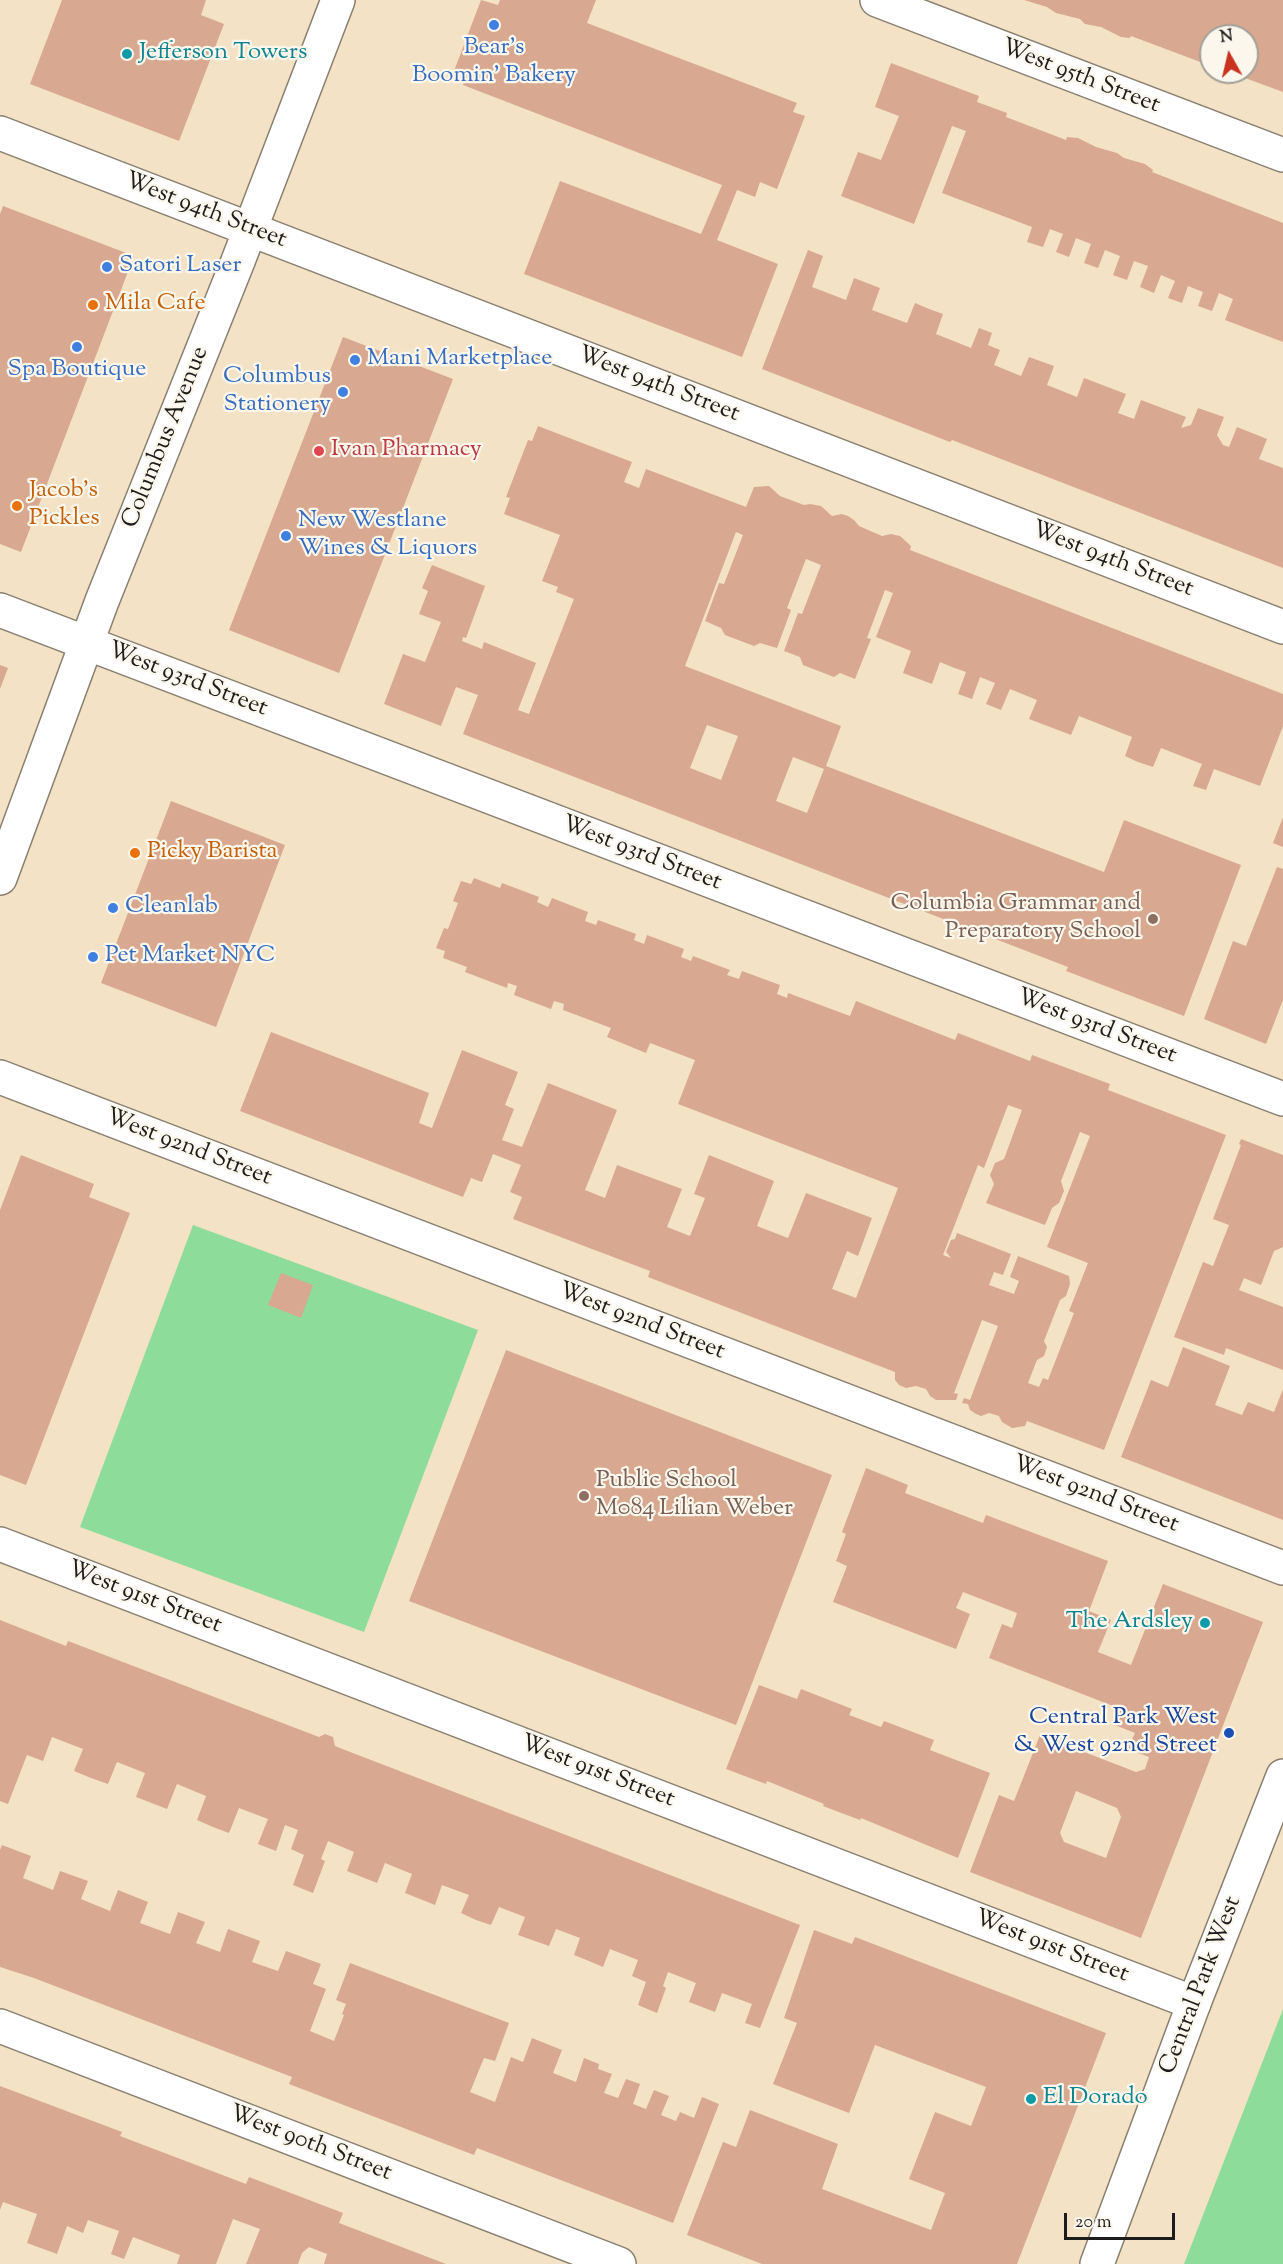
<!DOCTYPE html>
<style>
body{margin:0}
#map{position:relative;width:1283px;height:2264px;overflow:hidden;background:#f3e2c5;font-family:"Sorts Mill Goudy",serif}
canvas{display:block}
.north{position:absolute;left:1199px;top:24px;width:60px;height:60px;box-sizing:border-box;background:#fbf7ec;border:2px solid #a29f99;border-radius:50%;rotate:352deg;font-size:16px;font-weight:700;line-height:24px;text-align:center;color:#1c1c1c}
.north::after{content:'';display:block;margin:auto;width:21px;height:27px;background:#c8321e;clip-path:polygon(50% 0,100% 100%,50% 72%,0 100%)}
.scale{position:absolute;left:1064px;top:2213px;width:111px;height:27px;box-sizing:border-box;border:3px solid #1c1c1c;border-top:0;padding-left:8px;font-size:18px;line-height:21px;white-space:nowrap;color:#1c1c1c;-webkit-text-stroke:4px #fbf7ec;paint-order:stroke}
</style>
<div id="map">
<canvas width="1283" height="2264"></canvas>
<div class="north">N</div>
<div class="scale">20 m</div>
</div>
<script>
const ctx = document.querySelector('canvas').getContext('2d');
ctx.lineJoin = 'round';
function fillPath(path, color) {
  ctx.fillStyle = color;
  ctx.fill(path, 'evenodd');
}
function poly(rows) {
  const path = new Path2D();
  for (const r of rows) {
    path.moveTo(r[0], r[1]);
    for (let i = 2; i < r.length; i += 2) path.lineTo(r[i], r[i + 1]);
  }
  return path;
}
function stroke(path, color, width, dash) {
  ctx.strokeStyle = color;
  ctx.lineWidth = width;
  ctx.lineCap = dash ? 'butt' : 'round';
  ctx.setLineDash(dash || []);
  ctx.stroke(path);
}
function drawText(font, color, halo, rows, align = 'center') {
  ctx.font = font + ' "Sorts Mill Goudy",serif';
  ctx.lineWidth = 4.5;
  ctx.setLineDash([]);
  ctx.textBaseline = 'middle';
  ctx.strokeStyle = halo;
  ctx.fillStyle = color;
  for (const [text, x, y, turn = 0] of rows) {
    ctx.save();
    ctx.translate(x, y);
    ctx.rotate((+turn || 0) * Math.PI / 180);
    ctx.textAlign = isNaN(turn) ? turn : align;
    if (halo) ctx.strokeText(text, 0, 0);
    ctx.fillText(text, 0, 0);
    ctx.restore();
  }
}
fillPath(poly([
 [193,1225,478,1330,364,1632,80,1527],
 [1283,2009,1283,2264,1184,2264]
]), '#8ddc9a');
fillPath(poly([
 [62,0,206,0,201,15,224,24,179,141,30,84],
 [481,0,498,5,500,0,596,0,587,23,797,103,793,112,805,116,777,189,760,182,755,197,737,190,717,240,778,264,742,357,524,274,560,181,701,234,722,185,463,85,466,77,454,71],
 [1024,0,1283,0,1283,92,1229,72,1247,72,1247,36,1211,36,1211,66,1131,36,1130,38,1121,37,1101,27,1085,24,1080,19,1056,13,1047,7],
 [891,63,979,96,977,102,1007,113,1006,117,1066,140,1067,137,1078,138,1096,147,1117,153,1124,158,1145,164,1153,170,1152,172,1283,223,1283,342,1225,320,1233,299,1219,293,1212,311,1198,306,1203,292,1188,286,1182,303,1168,298,1175,281,1161,275,1154,293,1140,287,1148,266,1134,261,1127,280,1113,275,1120,256,1105,250,1098,268,1084,263,1091,244,1076,238,1069,257,1056,252,1063,234,1050,229,1043,247,1027,242,1032,227,942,193,966,131,952,126,914,224,841,196,858,152,881,160,899,116,875,107],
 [3,206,134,256,21,552,0,544,0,214],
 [808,250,823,256,812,287,846,300,854,278,880,288,872,310,907,323,915,303,929,309,943,314,936,334,971,348,979,328,992,333,988,345,1000,350,994,365,1021,376,1029,357,1054,366,1047,385,1077,397,1084,378,1126,394,1118,413,1134,419,1141,400,1186,417,1181,428,1191,425,1198,408,1224,417,1217,435,1223,445,1229,447,1237,427,1267,439,1259,459,1283,468,1283,568,952,440,950,442,762,369],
 [343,337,453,379,339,673,229,630],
 [538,426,632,462,624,482,639,488,646,469,746,507,754,487,769,486,780,496,804,505,810,504,821,506,832,516,842,514,848,516,854,520,859,526,882,536,891,534,900,536,911,546,910,550,1283,694,1283,726,1260,786,1214,769,1206,790,1193,786,1202,764,1161,748,1153,767,1138,762,1125,756,1132,737,1079,716,1071,735,1029,719,1037,700,1010,689,1001,710,986,704,995,683,980,677,972,699,958,694,966,672,952,667,940,662,932,684,903,673,911,651,876,637,893,593,885,590,867,638,871,639,855,679,840,673,834,677,803,665,800,657,784,651,798,613,802,614,821,565,806,559,787,608,791,610,777,648,760,643,754,646,725,635,721,628,705,621,719,583,724,584,743,535,736,532,685,666,841,726,826,766,1104,872,1124,820,1241,865,1184,1016,1066,971,1068,967,463,734,478,695,456,687,441,726,384,704,403,654,425,662,441,622,419,614,428,591,422,588,432,565,485,586,466,638,463,637,462,641,482,649,484,642,536,663,518,710,529,714,574,599,556,592,558,587,542,581,560,535,504,514,510,498,506,497,528,440,532,441],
 [707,725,738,736,721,780,690,768],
 [793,757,824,769,807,813,776,801],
 [0,665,8,668,0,689],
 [171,801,285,845,216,1027,101,983],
 [1283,817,1283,847,1273,843],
 [1277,867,1283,869,1283,1000,1266,1044,1204,1019,1233,941,1246,946],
 [474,878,500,888,502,883,539,897,537,902,548,907,552,898,588,912,585,921,596,925,598,920,636,934,634,940,644,944,647,935,684,949,681,957,691,961,693,956,730,970,727,975,739,979,742,971,780,985,777,994,787,998,788,993,850,1016,856,1001,955,1040,958,1033,1030,1061,1032,1055,1110,1084,1108,1090,1226,1135,1104,1450,1027,1421,1025,1426,1012,1428,1002,1422,999,1416,989,1413,981,1416,976,1414,970,1410,968,1404,962,1403,964,1398,970,1400,998,1326,982,1320,954,1393,958,1394,956,1400,936,1400,930,1396,926,1389,916,1386,906,1388,899,1385,895,1380,895,1372,648,1277,650,1271,513,1219,522,1197,510,1192,521,1165,493,1154,482,1182,471,1178,463,1197,240,1111,271,1032,429,1093,419,1123,432,1128,462,1050,518,1072,505,1105,514,1109,502,1140,522,1147,548,1083,617,1110,585,1190,605,1198,617,1165,682,1189,667,1227,690,1236,705,1198,694,1194,709,1155,774,1181,757,1226,788,1238,806,1193,872,1218,858,1256,847,1251,832,1289,856,1298,898,1188,678,1104,695,1060,650,1043,646,1053,607,1037,611,1028,563,1010,564,1004,554,1001,551,1009,514,995,517,986,508,983,507,988,465,972,467,967,443,958,445,951,436,948,444,928,448,929,458,903,453,901,461,881,471,884],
 [1008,1105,1022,1110,1004,1159,995,1163,990,1175,994,1184,986,1203,1045,1225,1052,1208,1059,1203,1064,1191,1061,1181,1080,1132,1090,1136,1047,1247,1088,1263,1069,1311,1074,1313,1048,1380,1043,1378,1039,1387,1028,1383,1037,1360,1044,1356,1047,1347,1044,1341,1060,1300,1066,1296,1070,1284,1069,1276,1018,1256,1010,1277,1019,1281,1014,1294,989,1285,994,1272,1003,1275,1011,1254,957,1233,955,1239,951,1240,946,1252,951,1258,943,1255,978,1165,984,1168],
 [1241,1139,1283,1155,1283,1247,1274,1251,1261,1285,1244,1278,1239,1290,1283,1307,1283,1370,1226,1348,1224,1355,1174,1337,1203,1262,1213,1266,1229,1225,1213,1219,1241,1145,1239,1144],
 [21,1155,94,1184,89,1197,130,1213,26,1485,0,1475,0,1210],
 [281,1273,313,1285,301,1318,268,1305],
 [1183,1347,1230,1366,1215,1405,1242,1415,1248,1402,1274,1412,1283,1389,1283,1520,1121,1457,1151,1380,1168,1387],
 [506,1350,832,1475,736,1725,409,1601],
 [866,1468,908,1485,905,1493,983,1523,986,1515,1108,1561,1089,1611,1111,1620,1098,1652,1131,1665,1163,1584,1263,1622,1141,1938,970,1872,999,1795,1014,1801,1040,1735,1136,1772,1145,1769,1149,1757,1128,1749,1135,1733,1115,1725,1121,1709,989,1658,1002,1624,1012,1628,1017,1613,963,1592,956,1608,970,1614,956,1649,833,1602,847,1566,836,1561,846,1534,842,1532],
 [1076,1791,1117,1808,1121,1817,1106,1858,1064,1842,1060,1833],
 [0,1620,66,1646,68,1641,319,1737,325,1734,333,1737,335,1746,345,1750,800,1925,760,2028,745,2023,752,2004,722,1993,715,2012,689,2002,696,1983,668,1972,663,1986,666,1988,657,2013,638,2005,646,1982,632,1976,638,1960,610,1949,603,1967,589,1961,574,1955,580,1938,556,1929,549,1946,518,1935,525,1917,499,1907,491,1925,476,1920,461,1913,469,1895,442,1885,435,1905,405,1893,412,1874,385,1863,377,1883,347,1871,354,1852,328,1841,321,1859,325,1861,313,1893,293,1885,304,1855,291,1849,298,1830,285,1825,276,1851,258,1844,268,1819,239,1808,229,1833,213,1827,197,1820,206,1796,177,1784,167,1809,136,1797,145,1773,117,1762,108,1784,91,1778,74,1771,83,1749,52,1737,43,1761,27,1755,8,1804,0,1801],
 [759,1685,797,1699,801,1689,852,1709,849,1715,881,1727,884,1721,934,1740,930,1750,990,1773,958,1858,861,1818,860,1820,823,1806,824,1804,767,1781,766,1784,726,1769],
 [2,1845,31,1856,23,1878,53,1890,60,1871,88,1881,81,1899,110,1911,118,1890,148,1902,140,1923,170,1934,178,1912,205,1922,196,1943,220,1952,228,1929,260,1941,252,1962,278,1971,286,1951,321,1964,313,1984,326,1989,310,2031,334,2041,344,2015,342,2014,346,2004,336,2000,350,1963,509,2023,495,2061,484,2058,470,2092,495,2102,511,2057,523,2062,532,2038,562,2050,553,2073,576,2082,584,2058,599,2064,598,2069,612,2074,604,2093,618,2098,626,2079,640,2084,633,2104,646,2109,654,2090,669,2096,661,2115,676,2121,680,2112,694,2118,702,2097,719,2104,673,2223,477,2148,474,2155,289,2084,292,2077,34,1978,0,1967,0,1850],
 [814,1930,852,1944,855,1937,1106,2033,1017,2264,762,2264,687,2235,723,2142,736,2147,750,2110,838,2144,822,2189,931,2230,945,2193,909,2179,935,2112,971,2126,986,2087,875,2045,849,2113,773,2084,797,2023,784,2018],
 [0,2086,122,2132,120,2136,246,2184,249,2177,343,2213,339,2223,446,2264,324,2264,327,2254,309,2247,302,2253,298,2264,246,2264,260,2229,233,2219,216,2264,177,2264,180,2255,133,2237,124,2259,111,2254,119,2231,88,2220,83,2233,67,2226,57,2254,27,2243,37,2214,3,2202,0,2210]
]), '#d8a990');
const street = poly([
 [877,0,1283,155],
 [0,133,1283,627],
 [0,610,1283,1099],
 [0,1077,1283,1568],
 [0,1544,1194,2003],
 [0,2026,619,2264]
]);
const secondary = poly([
 [1097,2264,1194,2003,1283,1776]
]);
const primary = poly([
 [0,878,102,601,238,261,338,0]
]);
stroke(street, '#887f70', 36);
stroke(secondary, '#887f70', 36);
stroke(primary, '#887f70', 36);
stroke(street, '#fff', 33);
stroke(secondary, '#fff', 33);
stroke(primary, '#fff', 33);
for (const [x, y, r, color] of [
 [494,25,6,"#3f7fe0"],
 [127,54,6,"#0f9aa8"],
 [107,267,6,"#3f7fe0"],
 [93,305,6,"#e8710a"],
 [77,347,6,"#3f7fe0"],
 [355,360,6,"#3f7fe0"],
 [343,392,6,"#3f7fe0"],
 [319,451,6,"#e0444e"],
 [17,506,6,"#e8710a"],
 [286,536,6,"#3f7fe0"],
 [135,853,6,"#e8710a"],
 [113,908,6,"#3f7fe0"],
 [1153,919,6,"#8d6e63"],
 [93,957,6,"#3f7fe0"],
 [584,1496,6,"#8d6e63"],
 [1205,1623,6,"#0f9aa8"],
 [1229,1733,6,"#1a4fb4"],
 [1031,2099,6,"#0f9aa8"]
]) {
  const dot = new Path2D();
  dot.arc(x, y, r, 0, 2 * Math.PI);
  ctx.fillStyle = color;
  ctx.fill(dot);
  stroke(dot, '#fbf7ec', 2);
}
drawText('24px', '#366cbe', '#fbf7ec', [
 ["Bear's",494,49,"center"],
 ["Boomin' Bakery",494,77,"center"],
 ["Satori Laser",119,267],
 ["Mani Marketplace",367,360],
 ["Spa Boutique",77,371,"center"],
 ["Columbus",331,378,"right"],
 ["Stationery",331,406,"right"],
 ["New Westlane",298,522],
 ["Wines & Liquors",298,550],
 ["Cleanlab",125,908],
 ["Pet Market NYC",105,957]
], 'left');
drawText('24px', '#0d838f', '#fbf7ec', [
 ["Jefferson Towers",139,54],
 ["The Ardsley",1193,1623,"right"],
 ["El Dorado",1043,2099]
], 'left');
drawText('24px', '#1c1c1c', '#fbf7ec', [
 ["West 95th Street",1080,78,21],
 ["West 94th Street",205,212,21],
 ["West 94th Street",658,386,21],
 ["Columbus Avenue",167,438,-68],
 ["West 94th Street",1112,561,21],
 ["West 93rd Street",187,681,21],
 ["West 93rd Street",641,855,21],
 ["West 93rd Street",1096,1028,21],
 ["West 92nd Street",188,1149,21],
 ["West 92nd Street",641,1323,21],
 ["West 92nd Street",1095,1496,21],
 ["West 91st Street",144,1599,21],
 ["West 91st Street",597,1773,21],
 ["West 91st Street",1051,1948,21],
 ["Central Park West",1202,1986,-69],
 ["West 90th Street",310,2145,21]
]);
drawText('24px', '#c56008', '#fbf7ec', [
 ["Mila Cafe",105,305],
 ["Jacob's",29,492],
 ["Pickles",29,520],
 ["Picky Barista",147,853]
], 'left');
drawText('24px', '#be3a42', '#fbf7ec', [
 ["Ivan Pharmacy",331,451]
], 'left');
drawText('24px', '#785e54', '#fbf7ec', [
 ["Columbia Grammar and",1141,905],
 ["Preparatory School",1141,933],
 ["Public School",596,1482,"left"],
 ["M084 Lilian Weber",596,1510,"left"]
], 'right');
drawText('24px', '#164399', '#fbf7ec', [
 ["Central Park West",1217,1719],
 ["& West 92nd Street",1217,1747]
], 'right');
</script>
